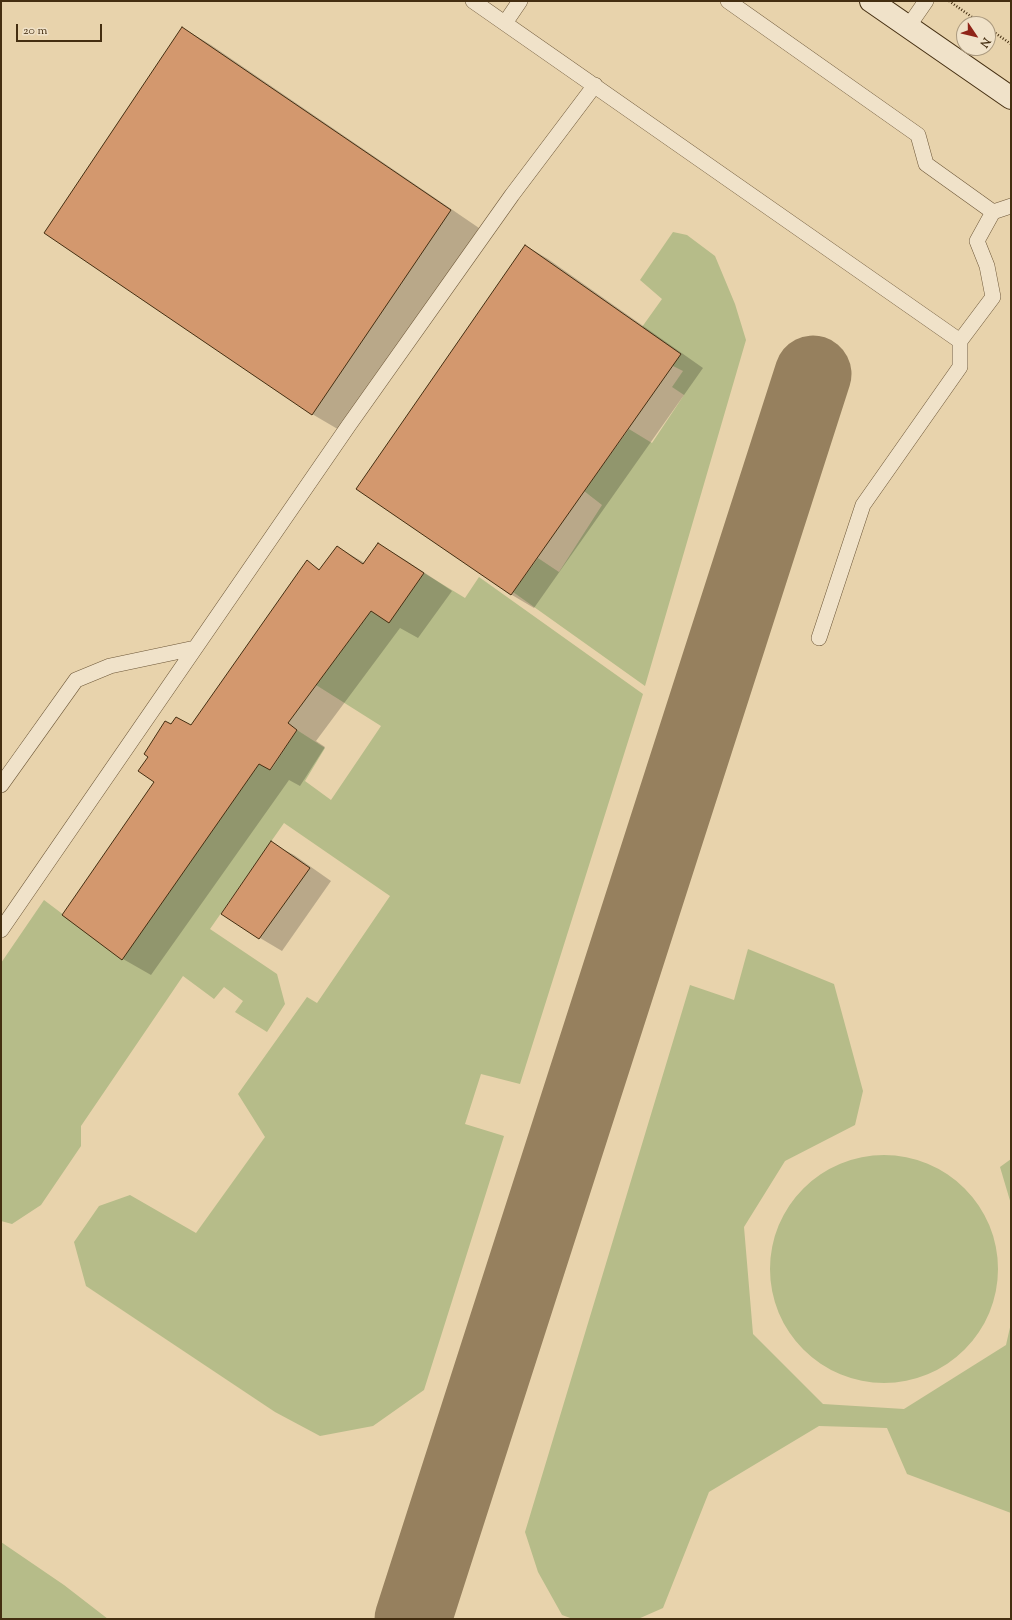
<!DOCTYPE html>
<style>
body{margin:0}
#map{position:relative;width:1012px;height:1620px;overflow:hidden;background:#e8d3ac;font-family:"Sorts Mill Goudy",serif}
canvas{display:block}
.frame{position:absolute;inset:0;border:2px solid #442e11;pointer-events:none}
.north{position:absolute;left:956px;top:16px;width:40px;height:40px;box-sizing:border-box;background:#f0e2c9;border:1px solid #ab9a7f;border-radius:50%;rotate:125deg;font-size:11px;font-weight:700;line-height:16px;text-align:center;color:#442e11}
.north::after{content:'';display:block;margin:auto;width:14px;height:18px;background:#8f2418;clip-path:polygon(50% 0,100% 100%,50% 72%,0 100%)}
.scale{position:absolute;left:16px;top:24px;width:86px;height:18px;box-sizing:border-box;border:2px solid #442e11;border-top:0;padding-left:5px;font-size:12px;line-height:14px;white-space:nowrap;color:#442e11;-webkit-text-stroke:3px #f0e2c9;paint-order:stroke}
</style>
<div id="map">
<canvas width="1012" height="1620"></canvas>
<div class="frame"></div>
<div class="north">N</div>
<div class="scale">20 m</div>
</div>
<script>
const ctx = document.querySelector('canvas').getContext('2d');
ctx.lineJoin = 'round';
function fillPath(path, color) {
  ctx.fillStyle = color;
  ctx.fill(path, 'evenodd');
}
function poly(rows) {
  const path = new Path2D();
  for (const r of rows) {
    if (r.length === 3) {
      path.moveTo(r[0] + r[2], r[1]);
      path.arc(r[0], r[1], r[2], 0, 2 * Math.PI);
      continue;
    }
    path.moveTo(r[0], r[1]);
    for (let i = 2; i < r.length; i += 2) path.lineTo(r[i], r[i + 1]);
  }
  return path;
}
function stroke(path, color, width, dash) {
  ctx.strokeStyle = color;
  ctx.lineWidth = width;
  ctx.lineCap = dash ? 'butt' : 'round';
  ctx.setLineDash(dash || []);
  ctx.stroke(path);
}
fillPath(poly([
 [673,232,687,235,715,256,735,304,746,340,645,686,513,592,538,558,559,572,602,505,584,491,629,429,652,443,684,395,672,387,683,371,673,366,642,327,662,299,640,280],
 [424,573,465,598,479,577,643,694,520,1084,481,1074,465,1124,504,1136,424,1390,373,1426,320,1436,275,1412,86,1286,74,1242,99,1206,130,1195,196,1233,265,1137,238,1094,307,997,317,1003,390,896,284,823,210,929,277,974,285,1004,267,1032,235,1012,243,1001,224,987,214,999,183,976,81,1126,81,1146,41,1205,12,1224,1,1221,1,963,44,900,122,959,259,764,271,770,297,730,325,748,305,781,331,800,381,726,316,685,371,611,389,622],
 [748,949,834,984,863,1091,855,1125,785,1161,744,1227,753,1334,823,1404,904,1409,1006,1345,1011,1323,1011,1513,907,1474,887,1428,819,1426,709,1492,663,1608,638,1619,573,1619,562,1615,538,1572,525,1532,690,985,734,1000],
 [884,1269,114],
 [1011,1159,1011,1204,1000,1167],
 [1,1542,64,1585,108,1619,1,1619]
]), '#b6bc89');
fillPath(poly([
 [183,28,211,45,479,228,341,431,312,414],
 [526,246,548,259,703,368,534,608,512,595,357,489],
 [378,544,407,561,452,591,418,638,400,628,316,741,325,747,300,786,289,780,151,975,123,959,155,781,171,726,191,727,307,562,321,570,337,547,365,563],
 [271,843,294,855,331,881,282,951,260,938]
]), '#0003');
stroke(poly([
 [413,1619,813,374]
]), '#96805e', 77);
const building = poly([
 [182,27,451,210,312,415,44,233,182,27],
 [525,245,681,354,511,595,356,489,525,245],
 [378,543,424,573,389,623,371,611,288,723,297,730,270,770,259,764,122,960,62,915,154,782,138,771,148,757,144,754,165,721,171,724,176,717,191,725,307,560,319,570,337,546,363,564,378,543],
 [271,841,310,868,259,939,221,914,271,841]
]);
fillPath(building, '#d3986e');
stroke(building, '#442e11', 1);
const lane = poly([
 [473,1,960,341],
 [728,1,918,135,926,164,993,212],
 [505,23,520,1],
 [908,27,926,1],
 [819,638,863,505,960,367,960,341,993,297,987,266,977,241,993,212,1011,206],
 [1,785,76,680,110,666,195,648],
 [1,930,349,425,512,195,595,85]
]);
const secondary = poly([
 [871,1,1011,98]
]);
stroke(lane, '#6d5738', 16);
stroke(secondary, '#442e11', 24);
stroke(poly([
 [949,1,982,24],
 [988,28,1011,44]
]), '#442e11', 2.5, [1, 2]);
stroke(lane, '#f0e2c9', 15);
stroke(secondary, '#f0e2c9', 22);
</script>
